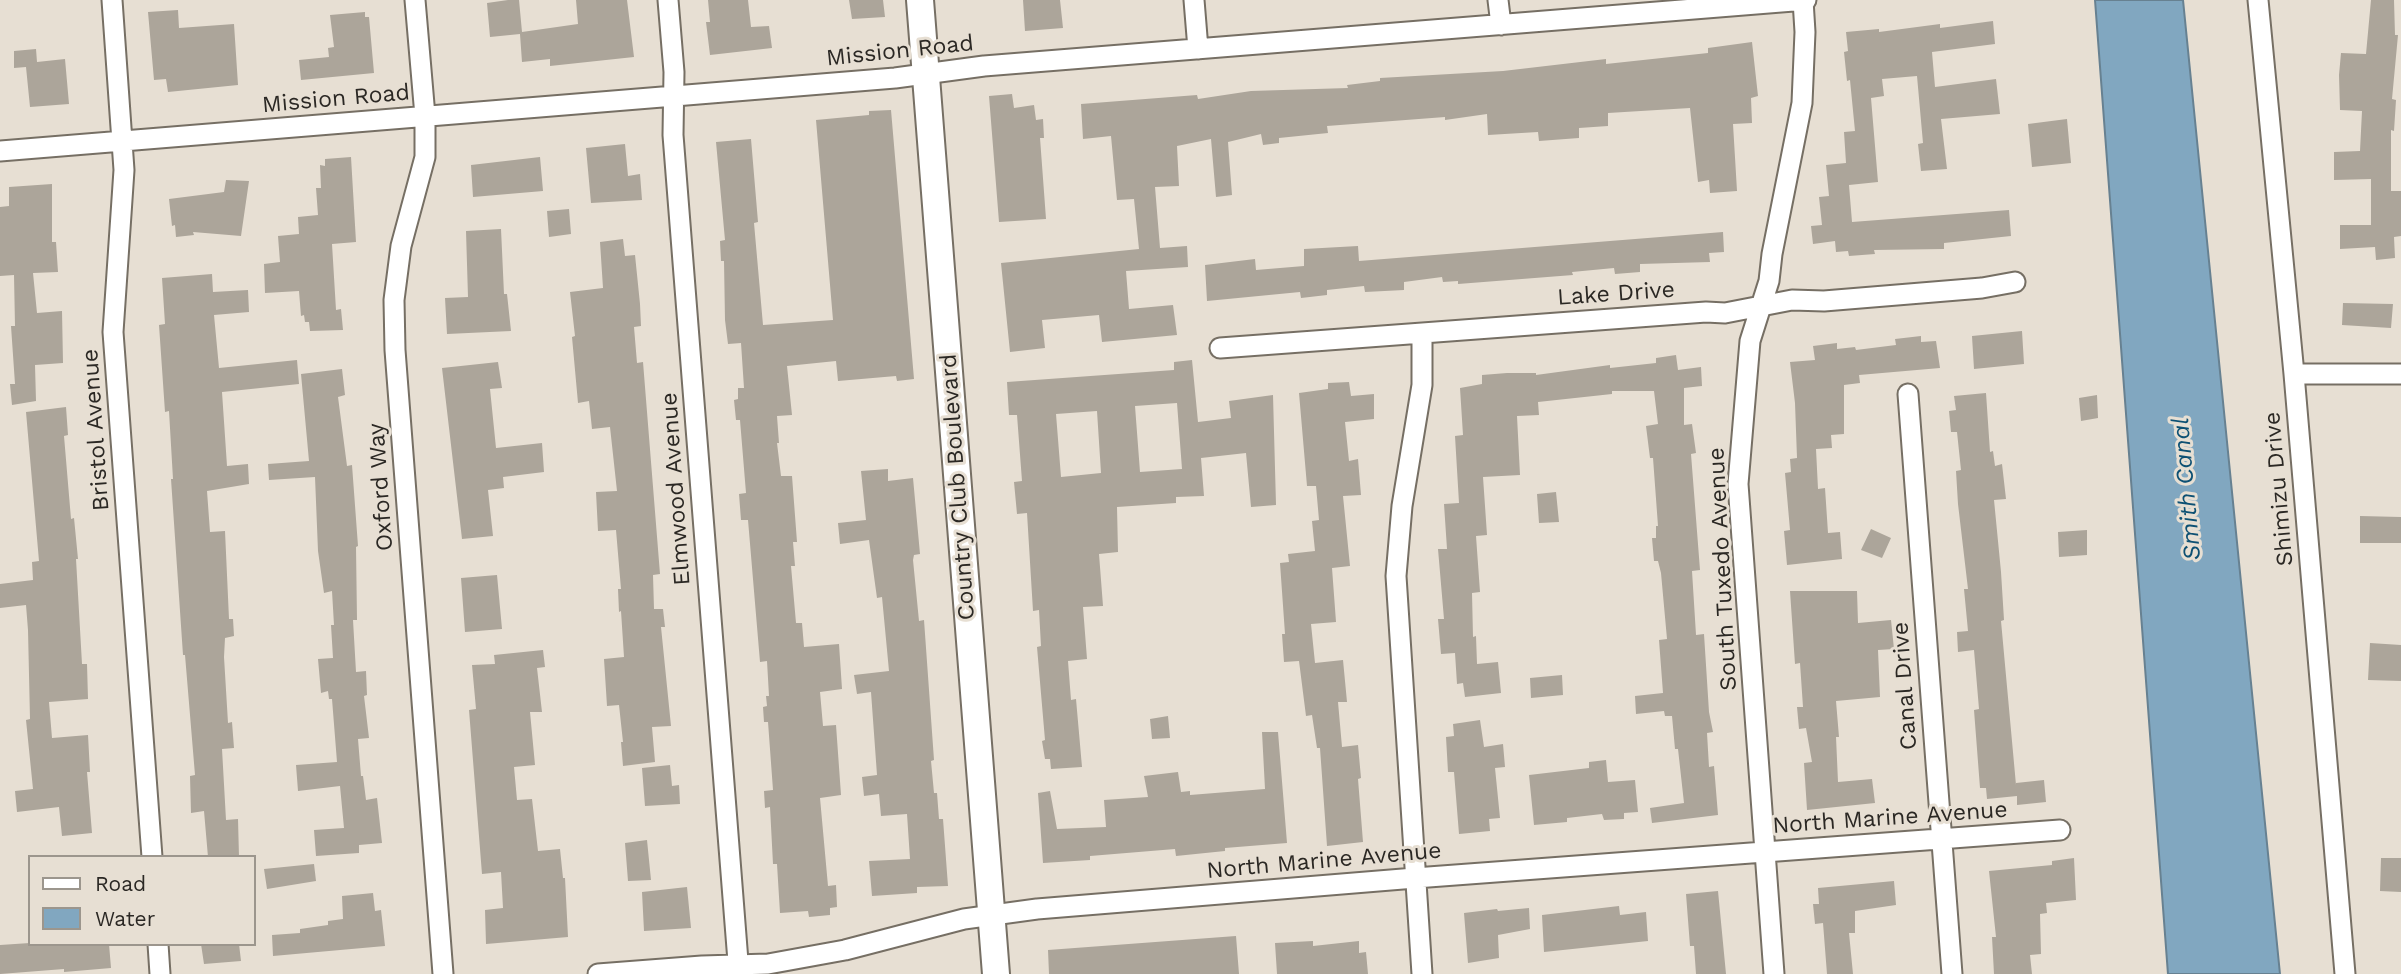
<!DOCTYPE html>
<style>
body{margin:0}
#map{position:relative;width:2401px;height:974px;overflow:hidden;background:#e7dfd3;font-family:"Work Sans",sans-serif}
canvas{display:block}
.legend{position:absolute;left:28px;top:855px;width:228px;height:91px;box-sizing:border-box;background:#e7dfd3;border:2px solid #9c968d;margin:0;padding:9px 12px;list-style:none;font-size:21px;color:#2b2824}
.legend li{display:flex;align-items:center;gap:14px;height:35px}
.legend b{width:35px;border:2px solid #9c968d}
</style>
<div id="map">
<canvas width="2401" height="974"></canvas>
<ul class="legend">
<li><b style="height:9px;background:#fff"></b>Road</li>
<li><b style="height:19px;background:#81a7c0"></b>Water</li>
</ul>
</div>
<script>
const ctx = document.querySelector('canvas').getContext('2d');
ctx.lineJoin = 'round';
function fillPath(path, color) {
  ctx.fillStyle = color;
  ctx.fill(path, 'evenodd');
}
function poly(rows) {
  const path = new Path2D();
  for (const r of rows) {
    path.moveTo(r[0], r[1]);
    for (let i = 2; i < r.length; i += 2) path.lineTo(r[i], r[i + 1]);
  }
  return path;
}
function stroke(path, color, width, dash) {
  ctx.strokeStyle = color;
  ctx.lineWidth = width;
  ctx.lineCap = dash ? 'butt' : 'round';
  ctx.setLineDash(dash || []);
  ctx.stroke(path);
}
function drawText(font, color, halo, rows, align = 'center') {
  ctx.font = font + ' "Work Sans",sans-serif';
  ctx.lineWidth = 6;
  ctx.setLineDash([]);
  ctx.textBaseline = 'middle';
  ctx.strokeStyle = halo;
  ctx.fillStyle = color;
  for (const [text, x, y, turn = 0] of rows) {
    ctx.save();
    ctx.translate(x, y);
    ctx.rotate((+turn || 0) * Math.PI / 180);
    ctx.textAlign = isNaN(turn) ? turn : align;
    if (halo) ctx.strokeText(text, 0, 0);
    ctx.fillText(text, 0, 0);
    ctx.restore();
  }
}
const water = poly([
 [2095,0,2183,0,2280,974,2168,974,2095,0]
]);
fillPath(water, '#81a7c0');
stroke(water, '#678191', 2);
fillPath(poly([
 [508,0,519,0,522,32,578,24,576,0,627,0,634,57,550,66,550,59,522,62,520,34,490,37,487,3],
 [708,0,748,0,751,27,769,26,772,48,710,55,706,22,710,22],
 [849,0,883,0,885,17,852,19],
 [1023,0,1060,0,1063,28,1025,31],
 [2371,0,2394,0,2395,35,2398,35,2392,99,2396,100,2394,131,2391,130,2391,191,2401,191,2401,236,2394,237,2395,258,2376,260,2375,247,2340,249,2340,225,2371,225,2371,179,2334,180,2334,152,2360,151,2362,111,2340,110,2339,75,2341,53,2366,54],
 [178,10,179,28,234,24,238,85,168,92,166,79,154,80,148,12],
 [365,12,365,17,369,17,374,73,301,80,299,60,329,57,328,48,334,47,330,15],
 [1993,21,1995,44,1932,52,1935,87,1996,79,2000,114,1941,119,1947,169,1921,171,1918,144,1923,143,1917,76,1882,79,1884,96,1871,98,1878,182,1849,185,1852,222,2009,210,2011,236,1944,243,1944,249,1874,250,1875,254,1849,256,1848,251,1836,252,1835,241,1813,244,1811,226,1822,225,1819,197,1829,196,1826,165,1846,163,1844,132,1855,131,1850,80,1847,81,1844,52,1848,51,1846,32,1879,29,1879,32,1940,24,1940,28],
 [1752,42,1758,96,1751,98,1752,123,1733,124,1737,191,1710,193,1709,180,1698,182,1690,108,1608,113,1608,126,1579,128,1579,138,1539,141,1538,132,1488,135,1487,114,1445,120,1445,117,1327,126,1328,133,1279,138,1279,143,1263,145,1261,134,1228,142,1232,195,1216,197,1211,139,1177,146,1179,186,1155,187,1160,248,1187,246,1188,267,1126,271,1129,309,1173,305,1177,335,1102,342,1099,315,1042,320,1045,348,1010,352,1001,263,1139,249,1134,199,1117,200,1111,136,1083,139,1081,104,1197,95,1198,99,1251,91,1348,88,1347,85,1380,81,1380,78,1503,71,1606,59,1606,64,1708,53,1708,48],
 [36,49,37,62,65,59,69,104,30,107,26,67,14,68,14,51],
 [1012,94,1014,108,1034,105,1036,120,1043,119,1044,138,1040,138,1046,219,999,222,989,96],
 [891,110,914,379,897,381,896,376,838,381,836,361,787,366,792,415,777,416,779,443,777,443,781,476,792,476,797,542,793,542,795,566,791,566,796,623,802,623,804,647,839,644,842,689,820,692,823,726,836,725,841,795,820,798,828,886,836,885,837,907,830,908,830,915,809,917,808,911,780,913,777,864,773,864,770,807,765,808,764,791,773,790,768,722,764,722,763,707,767,706,766,696,769,696,767,661,760,662,748,520,741,520,739,494,746,493,740,420,736,420,734,400,738,399,738,388,744,388,741,343,728,344,725,320,724,261,721,261,720,241,725,240,716,142,751,139,758,222,754,223,763,325,833,320,816,120,869,115,869,111],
 [2067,119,2071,163,2032,167,2028,124],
 [625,144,628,176,640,174,642,200,591,203,586,148],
 [351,157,356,242,332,244,336,310,341,309,343,330,310,331,309,322,305,322,304,315,301,316,299,291,265,293,264,264,280,262,278,236,299,234,298,217,318,215,316,188,321,188,320,165,325,166,325,159],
 [540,157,543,191,473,197,471,165],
 [226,180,249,181,241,236,193,232,194,235,176,237,175,225,172,226,169,199,224,192],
 [52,184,52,242,56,242,58,272,33,273,37,313,62,311,63,363,35,365,36,401,12,405,10,384,15,384,11,326,15,326,14,275,0,276,0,207,9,206,9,187],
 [569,209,571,234,549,237,547,211],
 [501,229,504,294,507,294,511,331,447,334,445,298,468,297,466,231],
 [1723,232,1724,252,1709,253,1710,262,1640,264,1640,272,1615,274,1614,268,1572,272,1573,275,1458,284,1458,281,1443,282,1442,277,1404,282,1404,290,1365,292,1364,286,1327,290,1327,295,1301,298,1300,292,1207,301,1205,265,1255,259,1256,270,1304,266,1304,249,1358,246,1359,261],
 [623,239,625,256,635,255,640,304,641,326,634,327,637,363,643,362,660,574,653,575,654,609,663,609,665,627,661,627,671,726,652,727,655,762,623,766,621,742,623,742,619,705,607,706,604,659,624,657,621,611,619,612,618,589,621,589,616,530,598,531,596,492,617,491,610,427,592,429,589,401,578,403,572,337,575,336,570,292,603,288,600,242],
 [212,274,213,292,248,290,249,312,214,315,219,368,297,360,299,384,222,392,227,466,248,464,249,484,207,491,210,532,225,531,229,619,233,619,234,636,225,638,224,657,228,723,232,722,234,748,222,749,226,820,238,819,239,857,208,857,204,811,191,813,190,776,195,775,185,655,183,655,171,479,173,479,169,411,165,412,159,325,165,324,162,278],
 [2343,303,2393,304,2391,328,2342,325],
 [2022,331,2024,364,1974,369,1972,336],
 [1921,336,1921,342,1936,341,1940,368,1859,375,1860,383,1844,385,1844,434,1831,435,1832,448,1816,449,1818,489,1825,488,1828,533,1840,532,1842,559,1787,565,1784,531,1790,530,1785,473,1791,472,1790,459,1797,458,1795,403,1790,362,1815,360,1813,346,1837,343,1837,349,1855,347,1856,350,1896,345,1895,339],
 [1676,355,1678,370,1701,367,1702,386,1684,388,1684,425,1692,424,1696,453,1691,454,1700,570,1692,571,1696,635,1704,634,1709,712,1713,732,1707,733,1709,767,1714,766,1718,815,1652,823,1650,808,1684,803,1678,749,1675,749,1672,716,1665,716,1664,711,1636,714,1635,696,1663,693,1659,640,1667,639,1661,573,1658,561,1654,561,1652,538,1656,538,1656,526,1658,526,1653,458,1650,458,1646,426,1658,424,1654,391,1612,391,1612,394,1538,402,1539,415,1517,416,1520,475,1483,477,1487,535,1476,536,1480,592,1472,593,1473,637,1476,636,1477,664,1498,662,1501,693,1465,697,1463,683,1457,684,1455,653,1441,654,1438,619,1444,619,1438,549,1447,549,1444,504,1459,503,1455,436,1463,435,1460,388,1482,384,1482,375,1507,373,1536,373,1536,375,1610,365,1610,368,1656,363,1656,358],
 [1192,360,1198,422,1231,418,1229,401,1273,395,1276,505,1251,507,1246,453,1201,458,1204,496,1176,497,1176,503,1117,507,1118,552,1099,554,1103,606,1083,607,1087,659,1068,661,1071,700,1076,699,1082,767,1051,769,1050,759,1045,759,1042,741,1045,740,1037,647,1041,646,1039,610,1033,611,1027,513,1017,514,1014,482,1022,481,1017,415,1009,415,1007,382,1174,370,1174,362],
 [1177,403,1182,469,1140,472,1135,406],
 [1097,411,1101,473,1061,477,1056,414],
 [498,362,502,388,490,389,496,448,542,443,544,472,503,477,504,488,488,490,493,536,462,539,442,368],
 [342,369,345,395,338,397,347,466,352,465,358,546,356,547,357,620,353,620,356,672,366,671,367,695,364,696,369,738,358,739,361,776,363,776,366,800,377,798,382,843,359,845,359,853,316,856,314,830,344,828,340,786,298,791,296,765,337,762,332,699,329,699,328,691,321,693,318,659,333,658,331,625,334,625,332,591,324,593,318,551,315,477,269,480,268,464,309,461,301,374],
 [1349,382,1351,396,1374,394,1374,419,1345,422,1349,461,1358,459,1361,495,1343,496,1350,566,1332,568,1336,622,1311,624,1315,663,1343,660,1347,702,1338,702,1342,747,1358,745,1361,778,1358,779,1363,842,1327,846,1320,748,1317,748,1312,715,1306,716,1299,661,1284,662,1282,634,1285,634,1280,563,1289,562,1288,554,1315,551,1312,521,1319,520,1316,486,1307,486,1299,393,1328,389,1328,383],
 [1986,393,1990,452,1993,451,1995,466,2002,464,2006,499,1994,500,2001,572,2004,620,2001,621,2016,785,2016,783,2044,780,2046,802,2017,805,2017,796,1987,799,1986,788,1980,788,1974,710,1979,709,1974,650,1958,652,1957,632,1968,631,1964,589,1968,589,1958,504,1956,471,1961,470,1957,432,1951,432,1949,411,1956,410,1954,396],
 [2097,395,2098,418,2081,421,2079,398],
 [66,407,68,435,64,436,71,519,74,518,78,559,76,559,82,664,87,664,88,699,49,702,52,738,88,735,90,772,87,772,92,833,62,836,59,807,17,812,15,791,33,789,26,720,30,719,28,630,26,605,0,608,0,584,33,580,32,562,39,561,26,412],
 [888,469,888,481,913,478,920,554,914,555,913,560,919,621,924,620,934,760,931,761,934,793,937,793,939,819,943,819,948,886,917,887,917,893,872,896,869,861,910,859,907,814,881,816,879,794,864,796,862,777,877,775,871,692,857,694,854,675,889,671,882,597,877,598,869,540,840,544,838,523,866,520,861,471],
 [1556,492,1559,522,1539,523,1537,494],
 [2360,516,2401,517,2401,543,2360,543],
 [1871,529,1891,538,1882,558,1861,550],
 [2087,530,2087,555,2059,557,2058,532],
 [497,575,502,629,465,632,461,578],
 [1790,591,1857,591,1858,623,1891,620,1894,649,1878,650,1880,697,1836,701,1839,737,1836,737,1838,782,1872,779,1875,803,1807,810,1804,763,1812,762,1806,728,1799,729,1797,707,1803,707,1800,663,1795,664],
 [2370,643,2401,645,2401,681,2368,680],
 [543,650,545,667,537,668,542,712,530,712,535,765,514,767,517,800,532,799,538,851,560,849,563,878,565,878,568,937,486,944,485,910,503,908,501,872,482,874,469,710,476,709,472,665,495,664,494,655],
 [1562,675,1563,695,1531,698,1530,678],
 [1168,716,1170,738,1152,739,1150,719],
 [1480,720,1484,747,1503,744,1505,767,1495,768,1500,818,1489,819,1490,831,1459,834,1454,772,1448,772,1446,737,1454,736,1453,724],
 [1262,732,1278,732,1287,843,1225,848,1225,851,1176,856,1175,849,1090,856,1090,860,1043,863,1038,793,1050,791,1057,829,1106,827,1104,800,1148,797,1144,776,1178,772,1181,792,1190,791,1190,795,1265,789],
 [1606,760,1608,782,1635,780,1638,812,1624,813,1624,819,1604,820,1602,814,1567,818,1567,822,1534,825,1529,775,1589,768,1589,762],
 [670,765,672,786,679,785,680,804,645,806,642,768],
 [647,840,651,880,628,881,625,843],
 [2074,858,2076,900,2046,903,2047,913,2040,914,2041,954,2030,955,2032,974,1994,974,1992,937,1996,937,1989,871,2052,865,2052,861],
 [2381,858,2401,858,2401,892,2380,891],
 [314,864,316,881,267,889,264,869],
 [1894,881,1896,905,1855,911,1855,933,1849,933,1853,974,1827,974,1823,923,1815,924,1813,904,1819,904,1818,888],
 [687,887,691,928,644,931,642,892],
 [1718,891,1726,974,1696,974,1694,946,1690,946,1686,894],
 [373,893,375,911,381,910,385,946,273,956,272,935,300,933,300,929,328,925,328,921,343,919,342,896],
 [1619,906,1620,915,1646,912,1648,941,1544,952,1542,915],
 [1529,908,1530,929,1498,935,1499,958,1468,963,1464,913,1497,909,1498,911],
 [1236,936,1239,974,1049,974,1048,950],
 [1313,941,1313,946,1359,941,1359,953,1366,952,1368,974,1277,974,1275,943],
 [30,943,109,944,111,968,64,972,64,969,0,974,0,945],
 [201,944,239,944,241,961,204,964]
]), '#aca59a');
const street = poly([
 [112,0,124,170,113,332,152,857],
 [415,0,425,116,425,157,401,246,394,300,395,350,443,974],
 [668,0,674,72,673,135,739,974],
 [1194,0,1198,49],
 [1498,0,1501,25],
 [2258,0,2294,374,2345,974],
 [0,151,895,78,984,66,1806,0],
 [1422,333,1422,385,1402,506,1396,576,1422,974],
 [1220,348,1706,312,1725,313,1792,300,1824,301,1982,288,2015,282],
 [2294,374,2401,374],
 [1908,394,1952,974],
 [158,944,160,974],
 [598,974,702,966,768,964,845,950,964,919,1037,909,1415,878,2060,830],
 [1774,974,1738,484,1750,341,1769,281,1772,254,1802,103,1805,32,1803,0]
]);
const secondary = poly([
 [920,0,996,974]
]);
stroke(street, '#766f64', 23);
stroke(secondary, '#766f64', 30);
stroke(street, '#fff', 19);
stroke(secondary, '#fff', 26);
drawText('23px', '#2b2824', '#e7dfd3', [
 ["Mission Road",900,51,-6],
 ["Mission Road",336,99,-5],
 ["Lake Drive",1616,294,-4],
 ["Bristol Avenue",96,430,-94],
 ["Oxford Way",381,487,-94],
 ["Country Club Boulevard",958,487,-94],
 ["Elmwood Avenue",676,489,-94],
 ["Shimizu Drive",2279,489,-95],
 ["South Tuxedo Avenue",1723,569,-93],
 ["Canal Drive",1905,686,-94],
 ["North Marine Avenue",1890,818,-4],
 ["North Marine Avenue",1324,861,-5]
]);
drawText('italic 24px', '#0d5073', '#e7dfd3', [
 ["Smith Canal",2187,489,-95]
]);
</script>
